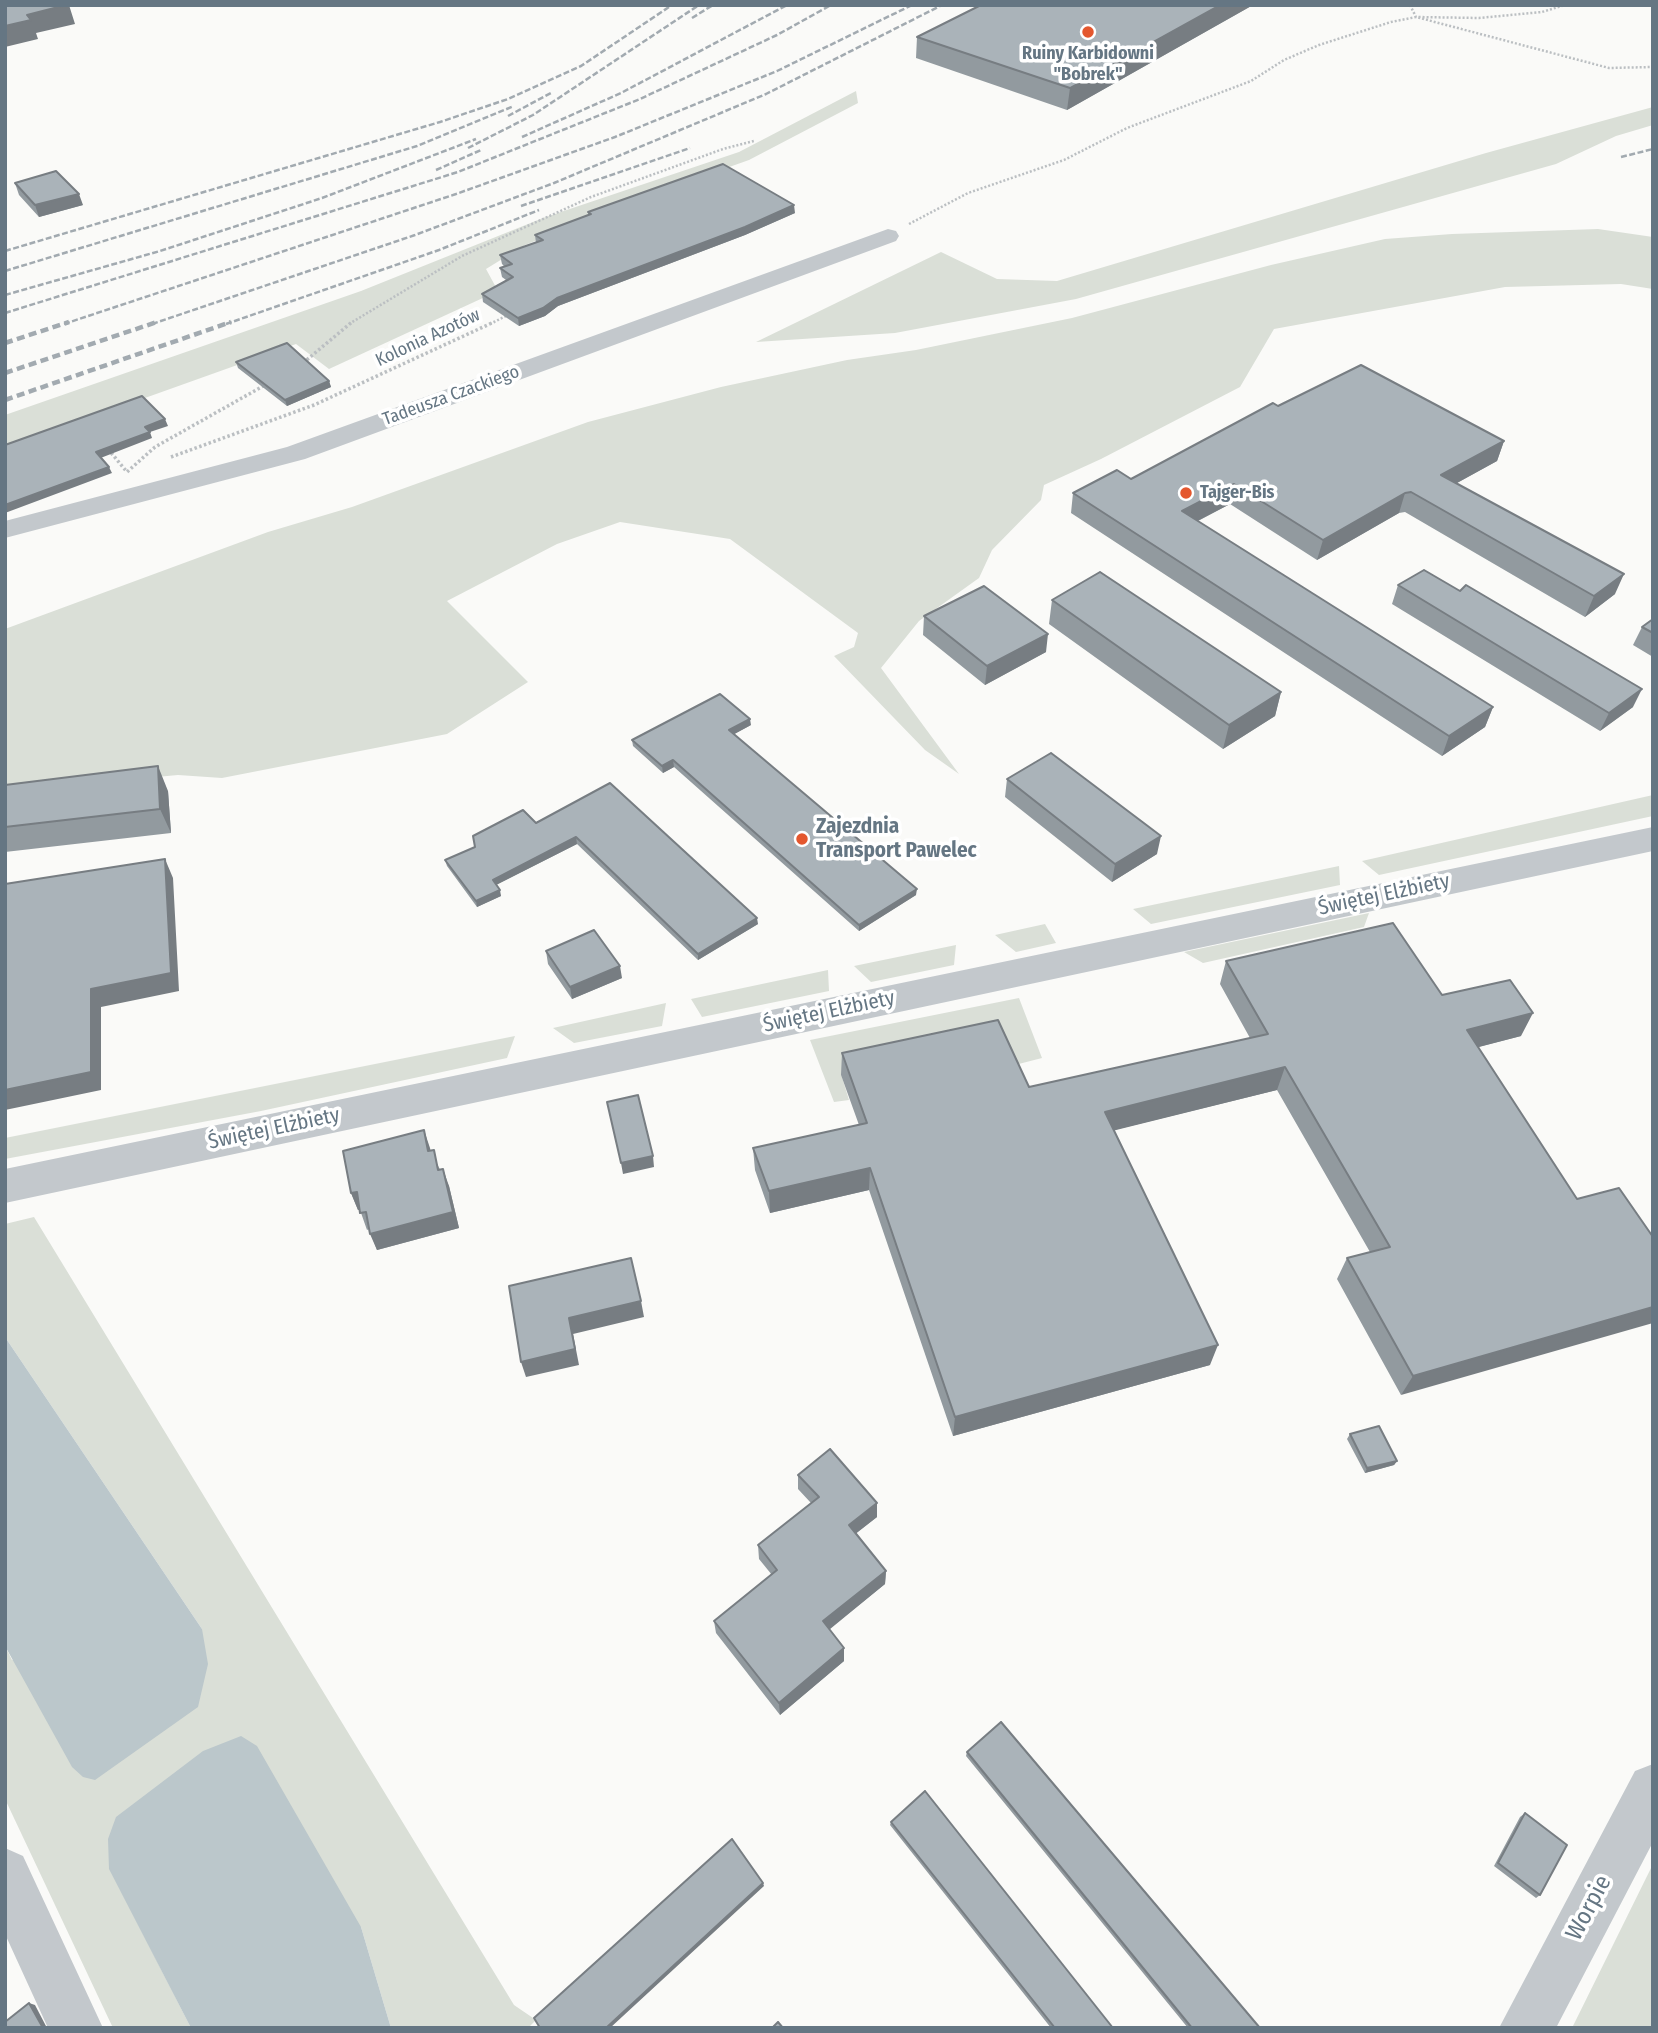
<!DOCTYPE html>
<meta charset="utf-8">
<style>
body{margin:0}
#map{position:relative;width:1658px;height:2033px;overflow:hidden;background:#fafaf8;font-family:"Fira Sans Condensed",sans-serif}
canvas{display:block}
.frame{position:absolute;inset:0;border:7px solid #657683;pointer-events:none}
</style>
<div id="map">
<canvas width="1658" height="2033"></canvas>
<div class="frame"></div>
</div>
<script>
const ctx = document.querySelector('canvas').getContext('2d');
ctx.lineJoin = 'round';
function fillPath(path, color) {
  ctx.fillStyle = color;
  ctx.fill(path, 'evenodd');
}
function poly(rows) {
  const path = new Path2D();
  for (const r of rows) {
    path.moveTo(r[0], r[1]);
    for (let i = 2; i < r.length; i += 2) path.lineTo(r[i], r[i + 1]);
  }
  return path;
}
function stroke(path, color, width, dash) {
  ctx.strokeStyle = color;
  ctx.lineWidth = width;
  ctx.lineCap = dash ? 'butt' : 'round';
  ctx.setLineDash(dash || []);
  ctx.stroke(path);
}
function drawText(font, color, halo, rows, align = 'center') {
  ctx.font = font + ' "Fira Sans Condensed",sans-serif';
  ctx.lineWidth = 7;
  ctx.setLineDash([]);
  ctx.textBaseline = 'middle';
  ctx.strokeStyle = halo;
  ctx.fillStyle = color;
  for (const [text, x, y, turn = 0] of rows) {
    ctx.save();
    ctx.translate(x, y);
    ctx.rotate((+turn || 0) * Math.PI / 180);
    ctx.textAlign = isNaN(turn) ? turn : align;
    if (halo) ctx.strokeText(text, 0, 0);
    ctx.fillText(text, 0, 0);
    ctx.restore();
  }
}
fillPath(poly([
 [856,91,858,103,749,160,656,193,525,245,486,269,498,291,329,369,296,344,5,448,5,415,361,291,543,218,739,152],
 [1653,107,1653,125,1616,136,1556,164,1076,299,895,333,756,342,941,252,997,279,1057,281,1486,153],
 [1598,229,1653,237,1653,289,1621,284,1505,287,1274,329,1240,387,1101,459,1044,485,1041,500,992,550,979,578,919,621,881,668,959,774,925,750,834,656,854,647,858,633,730,539,620,522,557,544,447,601,528,682,447,734,222,778,178,775,5,791,5,629,268,532,352,507,588,422,721,387,847,360,916,350,1072,318,1271,265,1385,239,1452,234],
 [1653,795,1653,816,1379,875,1362,861],
 [1339,866,1340,885,1151,924,1133,909],
 [1369,913,1364,927,1203,963,1184,952],
 [1045,924,1056,943,1016,952,995,935],
 [956,945,954,965,871,982,854,966],
 [828,970,829,991,702,1017,691,999],
 [1019,998,1042,1058,1007,1067,994,1042,841,1074,849,1100,834,1102,810,1040],
 [666,1003,662,1026,574,1043,553,1028],
 [515,1036,507,1058,261,1111,5,1159,5,1138],
 [34,1217,514,2005,536,2020,528,2028,391,2028,361,1927,110,1869,191,2028,113,2028,5,1799,5,1646,12,1660,202,1629,5,1337,5,1224],
 [1653,1864,1653,2028,1572,2028]
]), '#dadfd7');
fillPath(poly([
 [5,1337,202,1629,208,1664,198,1707,95,1780,83,1777,72,1767,5,1646],
 [241,1736,257,1746,361,1927,391,2028,191,2028,109,1869,108,1839,116,1817,203,1751]
]), '#bbc7cb');
stroke(poly([
 [1410,5,1416,17,1479,18,1542,12,1565,5],
 [909,224,968,193,1064,160,1127,128,1251,81,1284,60,1319,45,1391,22,1416,17,1609,68,1653,67],
 [349,324,462,256,591,197,723,149,754,141],
 [490,324,508,315]
]), '#bbbfc2', 2.5, [2, 2]);
stroke(poly([
 [303,363,352,322],
 [108,449,127,472,155,447,265,385],
 [171,457,314,405,494,322]
]), '#bbbfc2', 3.5, [2.5, 2.5]);
fillPath(poly([
 [888,229,896,231,899,236,896,241,305,459,5,538,5,521,287,447,888,229],
 [1653,827,1653,851,5,1203,5,1169,1653,827],
 [1653,1764,1653,1842,1556,2028,1499,2028,1635,1771,1653,1764],
 [5,1848,23,1856,103,2028,48,2028,5,1934,5,1848]
]), '#c3c8cc');
stroke(poly([
 [692,18,713,5],
 [508,116,551,93],
 [522,137,621,93,787,5],
 [468,148,533,115,699,5],
 [1621,157,1653,149],
 [436,170,481,150],
 [521,206,690,148],
 [5,251,440,122,508,99,581,66,672,5],
 [5,271,417,146,514,106],
 [5,295,160,251,322,198,476,139],
 [5,313,458,172,640,99,777,35,831,5],
 [64,324,456,194,615,137,777,71,912,5],
 [152,324,415,235,554,183,766,94,942,5],
 [226,324,439,250,539,210]
]), '#a2aab0', 2.5, [6, 2.5]);
stroke(poly([
 [5,343,69,322],
 [5,373,157,322],
 [5,400,231,322]
]), '#a2aab0', 4.5, [8, 4.5]);
fillPath(poly([
 [981,5,1253,5,1067,110,916,58,917,37],
 [15,183,83,205,39,217,19,195],
 [588,212,795,213,745,235,558,306,545,316,519,326,483,302,482,294,506,280,502,277,500,268,505,267,502,264,500,255,536,243,535,235,588,215],
 [236,362,329,381,331,387,287,406,238,368],
 [1278,406,1504,441,1497,461,1457,483,1615,594,1585,617,1405,512,1399,513,1317,560,1230,504,1198,521,1493,707,1485,727,1442,756,1071,513,1073,493,1131,479],
 [1398,585,1633,707,1600,731,1392,604],
 [1052,600,1281,692,1275,716,1223,749,1049,624],
 [924,616,1046,652,985,685,923,635],
 [1653,619,1653,657,1633,645,1642,627],
 [751,725,734,734,916,895,859,931,674,767,663,773,633,746,632,740],
 [1007,779,1157,854,1112,882,1005,797],
 [610,783,758,924,698,960,577,844,496,885,501,896,477,907,447,866,445,860,536,823],
 [5,785,168,791,171,833,5,852],
 [546,951,622,978,572,999,548,964],
 [1226,961,1442,995,1521,1036,1478,1047,1577,1199,1401,1395,1337,1279,1347,1258,1370,1252,1277,1090,1114,1130,1210,1365,953,1436,869,1190,770,1213,755,1170,753,1148,859,1125,841,1075,842,1053,1029,1087,1250,1038,1220,984],
 [430,1151,449,1186,459,1228,377,1250,369,1229,367,1230,360,1210,358,1210,351,1193],
 [1350,1434,1397,1461,1394,1465,1365,1473,1347,1439],
 [798,1475,877,1517,856,1533,886,1571,885,1584,829,1629,844,1661,780,1715,716,1633,714,1621,772,1575,759,1559,758,1545,811,1503,798,1489],
 [967,1752,1260,2028,1188,2028,966,1756],
 [1525,1813,1540,1895,1536,1898,1494,1866,1520,1817],
 [891,1822,1113,2028,1051,2028,890,1825]
]), '#929a9f');
fillPath(poly([
 [66,5,69,5,75,24,36,33,38,39,5,47,5,26,27,15],
 [1220,5,1253,5,1067,110,1070,88],
 [79,194,83,205,39,217,35,205],
 [794,205,795,213,745,235,558,306,545,316,519,326,518,318,557,298],
 [329,381,331,387,287,406,285,400],
 [165,419,168,426,147,433,145,427],
 [150,432,152,438,98,459,96,452],
 [1504,441,1497,461,1435,495,1441,475],
 [109,467,112,473,5,513,5,505],
 [1234,484,1230,504,1178,531,1182,511],
 [1405,493,1399,513,1317,560,1323,540],
 [1624,574,1615,594,1585,617,1594,596],
 [1048,634,1046,652,985,685,987,666],
 [1642,689,1633,707,1600,731,1609,713],
 [1281,692,1275,716,1223,749,1229,725],
 [1493,707,1485,727,1442,756,1449,736],
 [750,719,751,725,729,737,729,730],
 [673,760,674,767,663,773,662,766],
 [158,766,168,791,171,833,160,809],
 [1161,836,1157,854,1112,882,1115,864],
 [576,837,577,844,494,886,493,880],
 [165,859,173,878,179,991,101,1007,101,1090,5,1110,5,1090,91,989],
 [917,889,916,895,859,931,859,925],
 [500,890,501,896,477,907,476,901],
 [757,918,758,924,698,960,698,954],
 [620,966,622,978,572,999,570,987],
 [1533,1013,1521,1036,1456,1053,1467,1030],
 [1285,1067,1277,1090,1100,1134,1105,1112],
 [424,1130,430,1148,434,1168,428,1151],
 [653,1156,654,1167,623,1174,621,1163],
 [870,1168,869,1190,770,1213,769,1191],
 [443,1169,449,1186,459,1228,377,1250,370,1234],
 [357,1192,363,1209,358,1210,351,1193],
 [641,1301,644,1317,573,1334,579,1365,526,1377,521,1362,569,1318],
 [1653,1307,1653,1323,1401,1395,1413,1376],
 [1218,1345,1210,1365,953,1436,955,1417],
 [1397,1461,1394,1465,1365,1473,1367,1468],
 [877,1503,877,1517,849,1539,849,1525],
 [886,1571,885,1584,824,1634,823,1621],
 [844,1648,844,1661,780,1715,779,1703],
 [763,1883,764,1886,610,2028,606,2028],
 [29,2003,35,2005,47,2028,43,2028]
]), '#777d82');
const building = poly([
 [5,5,66,5,27,15,31,20,5,26,5,5],
 [981,5,1220,5,1070,88,917,37,981,5],
 [723,164,794,205,745,227,557,298,543,308,518,318,482,294,513,277,500,268,512,264,500,255,543,240,535,235,591,214,588,212,723,164],
 [56,171,79,194,35,205,15,183,56,171],
 [287,343,329,381,285,400,236,362,287,343],
 [1361,365,1504,441,1441,475,1624,574,1594,596,1411,492,1405,493,1323,540,1234,484,1182,511,1493,707,1449,736,1073,493,1117,470,1131,479,1273,403,1278,406,1361,365],
 [142,396,165,419,145,427,150,432,96,452,109,467,5,505,5,445,142,396],
 [1424,570,1460,591,1466,585,1642,689,1609,713,1398,585,1424,570],
 [1100,572,1281,692,1229,725,1052,600,1100,572],
 [984,586,1048,634,987,666,924,616,984,586],
 [1653,619,1653,633,1642,627,1653,619],
 [720,694,750,719,729,730,917,889,859,925,673,760,662,766,632,740,720,694],
 [1051,753,1161,836,1115,864,1007,779,1051,753],
 [158,766,160,809,5,827,5,785,158,766],
 [610,783,757,918,698,954,576,837,493,880,500,890,476,901,445,860,475,847,473,836,523,810,536,823,610,783],
 [165,859,171,973,91,989,91,1072,5,1090,5,884,165,859],
 [1393,923,1442,995,1510,980,1533,1013,1467,1030,1577,1199,1619,1188,1653,1237,1653,1307,1413,1376,1347,1258,1390,1247,1285,1067,1105,1112,1218,1345,955,1417,870,1168,769,1191,753,1148,867,1123,842,1053,998,1020,1029,1087,1268,1034,1226,961,1393,923],
 [594,930,620,966,570,987,546,951,594,930],
 [638,1095,653,1156,621,1163,607,1102,638,1095],
 [424,1130,428,1151,434,1150,438,1170,443,1169,453,1212,370,1234,366,1212,360,1213,357,1192,351,1193,343,1151,424,1130],
 [631,1258,641,1301,569,1318,575,1349,521,1362,509,1286,631,1258],
 [1379,1426,1397,1461,1367,1468,1350,1434,1379,1426],
 [830,1449,877,1503,849,1525,886,1571,823,1621,844,1648,779,1703,714,1621,777,1570,758,1545,819,1497,798,1475,830,1449],
 [1001,1722,1260,2028,1192,2028,967,1752,1001,1722],
 [925,1791,1113,2028,1055,2028,891,1822,925,1791],
 [1525,1813,1567,1845,1540,1895,1498,1863,1525,1813],
 [732,1839,763,1883,606,2028,540,2028,534,2018,732,1839],
 [29,2003,43,2028,5,2028,5,2022,29,2003],
 [778,2022,783,2028,772,2028,778,2022]
]);
fillPath(building, '#aab3b9');
stroke(building, '#777d82', 2);
for (const [x, y, r, color] of [
 [1088,32,7,"#e4572e"],
 [1186,493,7,"#e4572e"],
 [802,839,7,"#e4572e"]
]) {
  const dot = new Path2D();
  dot.arc(x, y, r, 0, 2 * Math.PI);
  ctx.fillStyle = color;
  ctx.fill(dot);
  stroke(dot, '#fff', 2.5);
}
drawText('bold 18px', '#657683', '#fff', [
 ["Ruiny Karbidowni",1088,54],
 ["\"Bobrek\"",1088,75],
 ["Tajger-Bis",1200,493,"left"]
]);
drawText('18px', '#657683', '#fff', [
 ["Kolonia Azotów",428,338,-25],
 ["Tadeusza Czackiego",451,396,-20]
]);
drawText('bold 21px', '#657683', '#fff', [
 ["Zajezdnia",816,827],
 ["Transport Pawelec",816,851]
], 'left');
drawText('21px', '#657683', '#fff', [
 ["Świętej Elżbiety",1384,895,-12],
 ["Świętej Elżbiety",829,1012,-12],
 ["Świętej Elżbiety",274,1129,-12]
]);
drawText('24px', '#657683', '#fff', [
 ["Worpie",1589,1908,-62]
]);
</script>
